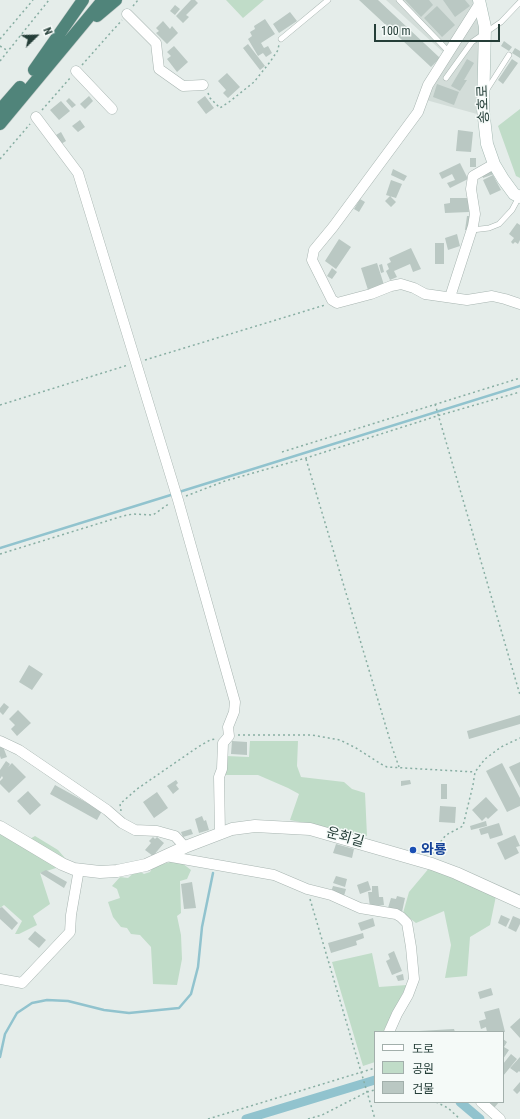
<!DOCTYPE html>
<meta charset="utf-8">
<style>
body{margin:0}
#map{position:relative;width:520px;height:1119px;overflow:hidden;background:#e5edea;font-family:"Roboto Condensed","Noto Sans KR",sans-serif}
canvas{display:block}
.legend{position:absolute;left:374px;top:1031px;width:130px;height:72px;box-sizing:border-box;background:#f5faf8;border:1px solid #a2afab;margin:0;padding:5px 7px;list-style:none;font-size:12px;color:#253e38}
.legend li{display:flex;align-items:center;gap:8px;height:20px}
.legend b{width:20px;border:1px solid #a2afab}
.north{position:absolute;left:16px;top:16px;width:40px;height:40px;-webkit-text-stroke:3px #f5faf8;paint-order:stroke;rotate:67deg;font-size:11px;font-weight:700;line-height:16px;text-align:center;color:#253e38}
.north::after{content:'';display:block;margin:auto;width:14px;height:18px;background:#253e38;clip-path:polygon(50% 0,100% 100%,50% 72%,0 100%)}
.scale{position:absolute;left:374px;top:24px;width:126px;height:18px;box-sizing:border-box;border:2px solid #253e38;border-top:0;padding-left:5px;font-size:12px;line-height:14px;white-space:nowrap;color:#253e38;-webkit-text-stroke:3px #f5faf8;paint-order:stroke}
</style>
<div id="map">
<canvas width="520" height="1119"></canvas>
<ul class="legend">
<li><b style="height:5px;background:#fff"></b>도로</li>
<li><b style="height:11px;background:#c0dcc8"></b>공원</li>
<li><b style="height:11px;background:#bac8c3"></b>건물</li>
</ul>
<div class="north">N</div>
<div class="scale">100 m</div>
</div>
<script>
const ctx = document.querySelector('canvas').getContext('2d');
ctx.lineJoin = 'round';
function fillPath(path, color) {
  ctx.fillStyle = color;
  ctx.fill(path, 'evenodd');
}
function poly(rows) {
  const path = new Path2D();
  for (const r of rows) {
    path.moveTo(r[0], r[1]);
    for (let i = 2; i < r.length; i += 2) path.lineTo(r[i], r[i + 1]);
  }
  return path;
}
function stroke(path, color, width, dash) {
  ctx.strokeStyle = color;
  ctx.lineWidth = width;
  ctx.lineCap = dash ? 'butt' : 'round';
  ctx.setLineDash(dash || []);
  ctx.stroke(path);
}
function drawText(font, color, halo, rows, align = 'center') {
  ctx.font = font + ' "Roboto Condensed","Noto Sans KR",sans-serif';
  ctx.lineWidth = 3;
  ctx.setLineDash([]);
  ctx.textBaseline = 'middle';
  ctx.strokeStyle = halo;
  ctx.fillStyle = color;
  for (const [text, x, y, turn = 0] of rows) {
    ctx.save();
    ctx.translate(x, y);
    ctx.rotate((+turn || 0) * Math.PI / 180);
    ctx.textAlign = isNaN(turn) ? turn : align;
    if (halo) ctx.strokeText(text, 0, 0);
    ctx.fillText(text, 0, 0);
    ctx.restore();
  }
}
fillPath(poly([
 [386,0,476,0,482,58,477,114,426,100,444,53]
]), '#d3ddd9');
fillPath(poly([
 [226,0,264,0,243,18],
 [520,109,520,178,516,176,498,126],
 [250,741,298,741,297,766,301,777,344,782,352,789,365,793,367,836,290,820,299,794,288,788,258,775,223,775,226,756,249,757],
 [0,834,21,844,35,836,58,850,65,858,56,868,40,873,50,904,33,916,37,925,19,934,15,934,22,921,4,905,0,908],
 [170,862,182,863,191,870,187,879,180,881,181,913,177,916,181,935,182,959,177,985,153,984,151,947,140,935,131,934,127,928,121,927,113,917,108,902,120,898,117,889,112,886,120,877,128,878,137,870,144,874,150,872,153,867],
 [430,867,496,896,490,925,470,937,467,976,445,978,451,945,444,911,416,923,403,913,409,892],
 [372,953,379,987,407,985,383,1032,375,1032,375,1062,363,1066,332,962]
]), '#c0dcc8');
stroke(poly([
 [179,492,520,386],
 [0,548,174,494],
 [0,1057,5,1034,17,1013,32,1003,47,1000,68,1001,104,1010,129,1013,179,1008,191,994,198,967,202,927,213,873]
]), '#91c3ce', 2.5);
stroke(poly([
 [460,1102,480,1119],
 [246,1119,375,1080]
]), '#91c3ce', 9);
fillPath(poly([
 [191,0,195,0,198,3,186,15,189,17,183,23,176,16],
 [359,0,378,0,440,58,431,67],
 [405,0,429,0,433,5,421,17],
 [443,0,465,0,470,6,455,17],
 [175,5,180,9,175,15,170,11],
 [437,6,455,25,442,37,424,18],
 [290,12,297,21,279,33,273,24],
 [265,19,275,34,261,43,264,48,268,46,272,53,266,57,263,53,258,56,248,39,252,36,250,32,255,29,254,26],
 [163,21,170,29,172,26,178,33,167,44,156,33,159,31,156,28],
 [504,41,512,47,509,51,501,46],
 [248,44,265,66,260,70,243,48],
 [174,46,188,62,177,72,167,59,171,56,167,52],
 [515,48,520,51,520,58,512,53],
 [467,59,474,63,464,80,467,80,460,91,451,86],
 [512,59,518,63,503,84,498,80],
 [227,73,240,87,228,98,223,93,226,90,218,81],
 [437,84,459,92,454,105,433,97],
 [89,96,93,101,85,109,80,104],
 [205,96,214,108,206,114,197,102],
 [69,98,76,105,72,108,66,101],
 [61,101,70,111,59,120,50,110],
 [80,120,85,127,78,132,72,126],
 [458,130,473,132,471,152,456,151],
 [61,132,66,141,61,144,56,135],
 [470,158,476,158,476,167,470,167],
 [460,163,468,179,450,188,447,183,455,180,452,174,442,179,439,173],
 [491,168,494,174,483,178,481,173],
 [393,169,407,176,404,181,391,175],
 [493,175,501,190,490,195,483,180],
 [391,180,402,184,396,198,386,195],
 [390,196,396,202,391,207,385,201],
 [450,198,468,198,469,212,445,213,444,204,450,203],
 [360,199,365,202,359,212,354,209],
 [467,216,471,216,469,230,465,230],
 [517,223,520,225,520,240,518,244,515,242,513,244,511,242,514,238,509,234],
 [457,234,460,246,448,250,445,238],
 [339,239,351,247,336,269,325,261],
 [435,243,444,243,444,264,435,264],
 [411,248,421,269,413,272,410,264,394,271,397,277,390,280,386,271,389,269,387,264,391,262,389,258],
 [377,263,384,285,368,290,361,268],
 [382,264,384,272,381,273,379,265],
 [332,268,337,272,332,279,327,276],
 [29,665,43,674,32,690,19,682],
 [4,703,9,707,3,715,0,712,0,708],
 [18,710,31,723,17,736,11,729,15,725,9,719],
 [520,715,520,724,469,739,467,731],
 [232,741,247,742,247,755,231,754],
 [0,744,2,744,7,757,1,759,0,756],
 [6,761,10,764,8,767,12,763,26,777,9,793,0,784,0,781,3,778,2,776,0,779,0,770],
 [520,762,520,788,509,767],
 [502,763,520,798,520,806,507,812,486,771],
 [176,780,178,783,176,785,179,789,173,794,167,786],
 [410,780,411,784,401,786,401,781],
 [441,784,447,784,447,799,441,799],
 [55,785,102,811,97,820,50,794],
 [28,791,41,805,30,815,17,801],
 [157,792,168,808,154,818,143,802],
 [486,797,498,810,488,819,486,817,482,821,472,810],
 [440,806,456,807,455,823,439,822],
 [202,816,204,821,206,820,209,830,199,833,195,819],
 [486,821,487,826,471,830,470,826],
 [499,823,503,835,490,839,488,833,481,835,479,829],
 [191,829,193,834,183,837,181,832],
 [515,835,520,846,516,847,519,853,505,860,497,843],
 [153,837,155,839,157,837,164,843,153,856,145,850,151,843,149,841],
 [336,844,354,849,352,858,333,853],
 [46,870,67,882,64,888,40,873],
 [336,876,347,879,345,887,333,883],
 [368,881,371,890,360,894,357,885],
 [192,882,196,908,184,909,181,884],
 [333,886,346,889,344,896,331,892],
 [372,886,378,886,379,897,383,897,384,905,370,907,368,892,372,892],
 [397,896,405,898,402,912,388,908,391,898,396,899],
 [2,907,18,923,12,930,0,919,0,908],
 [501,915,510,919,506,927,498,923],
 [513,916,520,919,520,924,516,932,508,928],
 [373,918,375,926,361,931,358,923],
 [35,931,46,940,39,948,28,939],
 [363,933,364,938,356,941,357,945,331,953,328,943],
 [394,951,402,971,392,975,386,961,390,959,388,954],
 [403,974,404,980,398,981,396,976],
 [491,988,493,995,480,999,478,992],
 [499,1008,505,1032,487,1032,486,1027,481,1029,479,1021,486,1019,484,1012],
 [520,1018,520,1038,510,1027],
 [454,1029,455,1032,419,1032,419,1031],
 [503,1039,507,1042,504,1047,509,1050,503,1059],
 [511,1054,517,1059,503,1076,503,1064],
 [520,1057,520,1072,519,1071,517,1073,510,1068],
 [520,1082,520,1091,517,1094,513,1090],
 [487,1102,499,1102,494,1108]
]), '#bac8c3');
const service = poly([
 [399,0,449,52],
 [281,39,328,0],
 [446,78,472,42,501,22,520,2],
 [486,91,509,55],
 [472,230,489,228,499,224,512,210,519,197]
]);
const minor = poly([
 [480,3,428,85,418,112,333,227,314,250,312,260,332,300,337,303,371,294,391,286,401,284,414,288,425,294,467,300,492,296,505,299,520,304],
 [127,14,156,43,159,69,183,86,203,85],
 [76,71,112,109],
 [36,117,78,173,178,500,235,702,234,712,228,727,229,736,223,743,222,769,219,777,220,834],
 [450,297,473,226,475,214,471,189,473,176,494,164],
 [0,741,19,750,107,810,122,823,135,830,157,831,175,836,185,847],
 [166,856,274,875,307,889,331,895,360,908,396,914,401,917,407,923,411,947,414,979,408,995,397,1014,389,1032],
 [0,979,22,983,70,932,71,915,79,869],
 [481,1102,500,1119]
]);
const tertiary = poly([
 [0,827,62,864,74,869,100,872,117,871,146,865,185,847,232,829,255,826,310,829,432,864,456,873,520,902]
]);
const secondary = poly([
 [479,0,485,27,483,109,487,144,494,164,503,179,514,194,520,197]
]);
const trunk = poly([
 [97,16,116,0],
 [34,70,83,0],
 [0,110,20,87],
 [0,124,103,0]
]);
stroke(service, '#a8b5b1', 6);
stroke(minor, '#a8b5b1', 11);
stroke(tertiary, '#a8b5b1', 13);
stroke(secondary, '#a4b8b2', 13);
stroke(trunk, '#c2c9c7', 13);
stroke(poly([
 [133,6,138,0],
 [0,39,33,0],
 [0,46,8,51],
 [0,61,49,0],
 [82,65,122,20],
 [208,93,210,98,220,108,229,102,254,82,270,62,278,50,279,44],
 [42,110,70,78],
 [0,159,30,124],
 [145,360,325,305],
 [435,404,520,695],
 [0,405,128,365],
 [282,452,520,378],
 [306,459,392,747,399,767],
 [186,496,225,481,306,458,437,416,520,392],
 [0,554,123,516,133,514,153,515,170,503],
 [238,735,312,735,340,740,356,748,381,764,387,767,475,772],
 [121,811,120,804,137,789,198,747,210,740,215,739],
 [433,854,433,851,446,835,463,826,473,785,475,772,485,759,501,747,520,738],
 [310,899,375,1119],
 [436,1102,448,1108,460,1119],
 [208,1119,375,1068],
 [308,1119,322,1115,367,1092,375,1090]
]), '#88aea3', 1.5, [2, 3]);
stroke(service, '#fff', 5);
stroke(minor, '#fff', 10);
stroke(tertiary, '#fff', 12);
stroke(secondary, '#fff', 12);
stroke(trunk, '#50847a', 12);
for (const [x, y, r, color] of [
 [413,850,4,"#1a4fb4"]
]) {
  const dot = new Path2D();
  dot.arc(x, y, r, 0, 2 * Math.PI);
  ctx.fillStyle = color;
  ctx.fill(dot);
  stroke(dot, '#f5faf8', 1.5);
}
drawText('14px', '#253e38', '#f5faf8', [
 ["송호로",484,104,-92],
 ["운회길",345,838,16]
]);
drawText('bold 14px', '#164399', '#f5faf8', [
 ["와룡",421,850]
], 'left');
</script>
